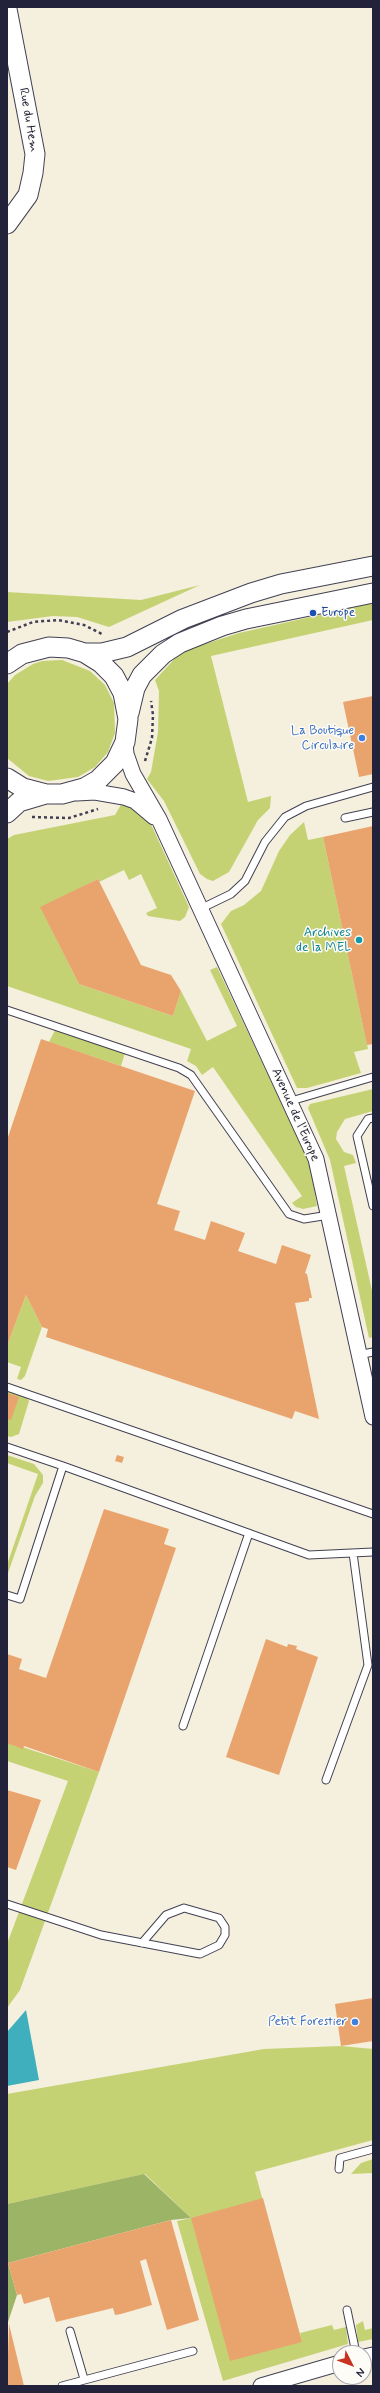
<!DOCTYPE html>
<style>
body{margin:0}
#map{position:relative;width:380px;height:2393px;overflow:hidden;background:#f5efdd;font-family:Mynerve,sans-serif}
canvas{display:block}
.frame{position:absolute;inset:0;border:8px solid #22223b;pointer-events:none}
.north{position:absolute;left:332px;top:2345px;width:40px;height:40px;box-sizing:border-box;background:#fdfcf7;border:1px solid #a5a5ac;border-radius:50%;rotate:132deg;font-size:11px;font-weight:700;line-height:16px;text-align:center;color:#22223b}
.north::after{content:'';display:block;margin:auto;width:14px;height:18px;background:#c8321e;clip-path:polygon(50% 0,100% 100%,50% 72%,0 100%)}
</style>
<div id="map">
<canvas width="380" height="2393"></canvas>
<div class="frame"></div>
<div class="north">N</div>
</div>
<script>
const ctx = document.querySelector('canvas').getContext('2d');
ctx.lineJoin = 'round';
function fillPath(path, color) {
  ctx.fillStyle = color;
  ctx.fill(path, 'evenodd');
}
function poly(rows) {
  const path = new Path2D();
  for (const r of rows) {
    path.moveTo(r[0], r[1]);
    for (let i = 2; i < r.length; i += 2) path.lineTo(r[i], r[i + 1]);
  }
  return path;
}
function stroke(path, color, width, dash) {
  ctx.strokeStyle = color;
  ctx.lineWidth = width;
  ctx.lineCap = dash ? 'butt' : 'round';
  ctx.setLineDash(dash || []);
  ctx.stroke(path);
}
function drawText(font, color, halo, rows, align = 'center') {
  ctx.font = font + ' Mynerve,sans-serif';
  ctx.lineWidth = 3;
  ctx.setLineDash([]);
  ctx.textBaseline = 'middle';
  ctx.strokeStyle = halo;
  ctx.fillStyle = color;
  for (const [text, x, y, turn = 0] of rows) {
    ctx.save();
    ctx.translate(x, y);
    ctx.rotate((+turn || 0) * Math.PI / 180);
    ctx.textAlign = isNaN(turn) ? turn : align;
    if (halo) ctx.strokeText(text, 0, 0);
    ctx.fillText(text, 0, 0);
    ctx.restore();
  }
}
fillPath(poly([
 [200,585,109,627,77,617,53,616,7,622,7,592,141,600],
 [373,603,373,620,211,656,248,802,271,796,270,808,258,820,229,872,213,881,207,879,200,874,164,801,147,779,151,772,158,732,159,691,155,680,179,654,202,645,239,633],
 [62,660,90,671,105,685,114,703,115,733,108,752,95,767,78,777,48,781,29,776,7,758,7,684,15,675,33,664,42,661],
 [123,801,141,813,150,822,189,907,185,917,180,921,148,916,146,913,157,908,141,874,129,880,124,870,99,882,98,879,41,908,79,984,173,1016,181,991,207,1041,237,1026,210,970,217,967,302,1147,311,1169,317,1206,303,1209,296,1207,292,1203,302,1196,213,1067,202,1075,196,1066,187,1061,191,1049,7,986,7,839,14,835,115,815],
 [304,822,308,840,323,837,368,1049,354,1052,361,1073,307,1088,297,1088,221,924,231,911,244,905,261,891,279,851,290,835],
 [55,1030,125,1053,121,1066,49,1042],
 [373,1089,373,1111,345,1119,337,1132,336,1139,344,1152,353,1155,356,1163,344,1166,373,1295,373,1337,369,1338,330,1160,308,1108,310,1104],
 [26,1295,42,1327,25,1376,21,1380,17,1379,21,1367,7,1362,7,1346],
 [7,1390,27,1397,29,1401,19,1434,11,1437,7,1436],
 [7,1455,34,1464,43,1475,43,1483,35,1496,7,1576,7,1565,38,1474,7,1463],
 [7,1742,99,1772,20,1990,7,2008,7,1944,68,1781,7,1761],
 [341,2046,373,2049,373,2140,255,2172,302,2342,300,2333,332,2325,334,2330,346,2327,348,2344,223,2381,177,2221,191,2218,145,2174,7,2204,7,2094,264,2049],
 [373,2159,373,2173,351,2174,361,2163],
 [363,2321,365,2330,373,2328,373,2339,358,2342,356,2325]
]), '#c5d273');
fillPath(poly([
 [144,2174,191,2218,171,2220,8,2263,17,2295,7,2325,7,2204]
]), '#9cb465');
fillPath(poly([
 [26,2010,39,2080,7,2086,7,2032]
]), '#40afbd');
fillPath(poly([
 [373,696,373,774,359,777,343,702],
 [373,826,373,1044,367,1045,323,837],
 [98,879,141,965,171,975,181,991,173,1016,79,984,40,907],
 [41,1039,195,1091,157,1204,180,1211,174,1230,205,1240,211,1221,245,1233,238,1251,276,1264,282,1245,311,1255,305,1273,307,1274,312,1298,309,1298,309,1301,295,1303,319,1419,295,1411,292,1419,46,1337,48,1329,42,1327,26,1295,7,1346,7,1140],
 [7,1393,19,1397,11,1420,7,1419],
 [117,1455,124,1457,122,1463,115,1461],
 [104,1509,169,1529,164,1544,176,1548,99,1772,24,1746,23,1749,7,1743,7,1654,22,1659,19,1669,46,1678],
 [266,1639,287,1647,288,1644,297,1646,296,1649,318,1657,279,1775,226,1757],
 [7,1790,41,1800,16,1870,7,1867],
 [373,1998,373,2041,341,2046,335,2004],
 [263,2198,302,2342,230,2361,191,2218],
 [171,2220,199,2320,167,2330,146,2259,140,2261,152,2305,121,2314,115,2315,113,2308,56,2322,49,2297,24,2304,21,2294,17,2295,8,2263],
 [9,2324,24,2386,7,2386]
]), '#e9a46e');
const service = poly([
 [345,818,373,812],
 [200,909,231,894,245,881,265,842,285,817,306,806,373,787],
 [7,1010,179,1068,191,1075,289,1214,304,1219,329,1215],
 [291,1101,373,1077],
 [373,1118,368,1119,357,1136,373,1206],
 [358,1355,373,1352],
 [7,1387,373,1514],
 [7,1447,63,1466,20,1599,7,1595],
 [63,1466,309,1555,373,1552],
 [183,1726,249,1533],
 [326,1780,368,1665,353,1553],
 [7,1904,101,1935,200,1954,219,1945,225,1935,225,1927,219,1918,184,1908,166,1915,142,1943],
 [339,2169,340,2158,373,2149],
 [347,2310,356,2353],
 [70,2331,84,2379],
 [62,2386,193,2351]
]);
const minor = poly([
 [125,742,126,754,133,774,159,819,316,1159,373,1417],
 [77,793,95,792,124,797,135,801,154,817],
 [364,2357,373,2355],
 [261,2386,340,2363]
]);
const tertiary = poly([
 [7,9,35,154,33,173,28,195,7,224],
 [85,653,102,653,127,647,183,619,251,593,281,584,373,566],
 [7,664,22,654,49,647,68,648,85,653,101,663,114,676,123,693,128,719,125,742,115,763,98,780,84,788,62,794,46,794,23,788,7,778],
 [129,713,135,688,142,675,163,654,180,643,222,626,246,619,373,593],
 [7,813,19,802,46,794]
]);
stroke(service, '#424153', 9);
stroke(minor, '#424153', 17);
stroke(tertiary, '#424153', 21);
stroke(poly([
 [7,632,33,622,58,620,84,625,104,635],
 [145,761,152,738,153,715,151,701],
 [32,817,69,818,98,809]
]), '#424153', 2.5, [3, 3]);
stroke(service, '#fff', 7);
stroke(minor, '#fff', 15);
stroke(tertiary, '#fff', 19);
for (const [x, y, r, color] of [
 [313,613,4,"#1a4fb4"],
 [362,738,4,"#3f7fe0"],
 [359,940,4,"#0f9aa8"],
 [355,2022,4,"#3f7fe0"]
]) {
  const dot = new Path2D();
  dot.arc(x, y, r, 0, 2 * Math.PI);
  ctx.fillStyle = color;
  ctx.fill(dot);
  stroke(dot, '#fdfcf7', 1.5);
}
drawText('13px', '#22223b', '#fdfcf7', [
 ["Rue du Hem",28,120,80],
 ["Avenue de l'Europe",295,1115,66]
]);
drawText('13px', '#164399', '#fdfcf7', [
 ["Europe",321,613]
], 'left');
drawText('13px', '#366cbe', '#fdfcf7', [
 ["La Boutique",354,731],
 ["Circulaire",354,746],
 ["Petit Forestier",347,2022]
], 'right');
drawText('13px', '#0d838f', '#fdfcf7', [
 ["Archives",351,933],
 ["de la MEL",351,948]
], 'right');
</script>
